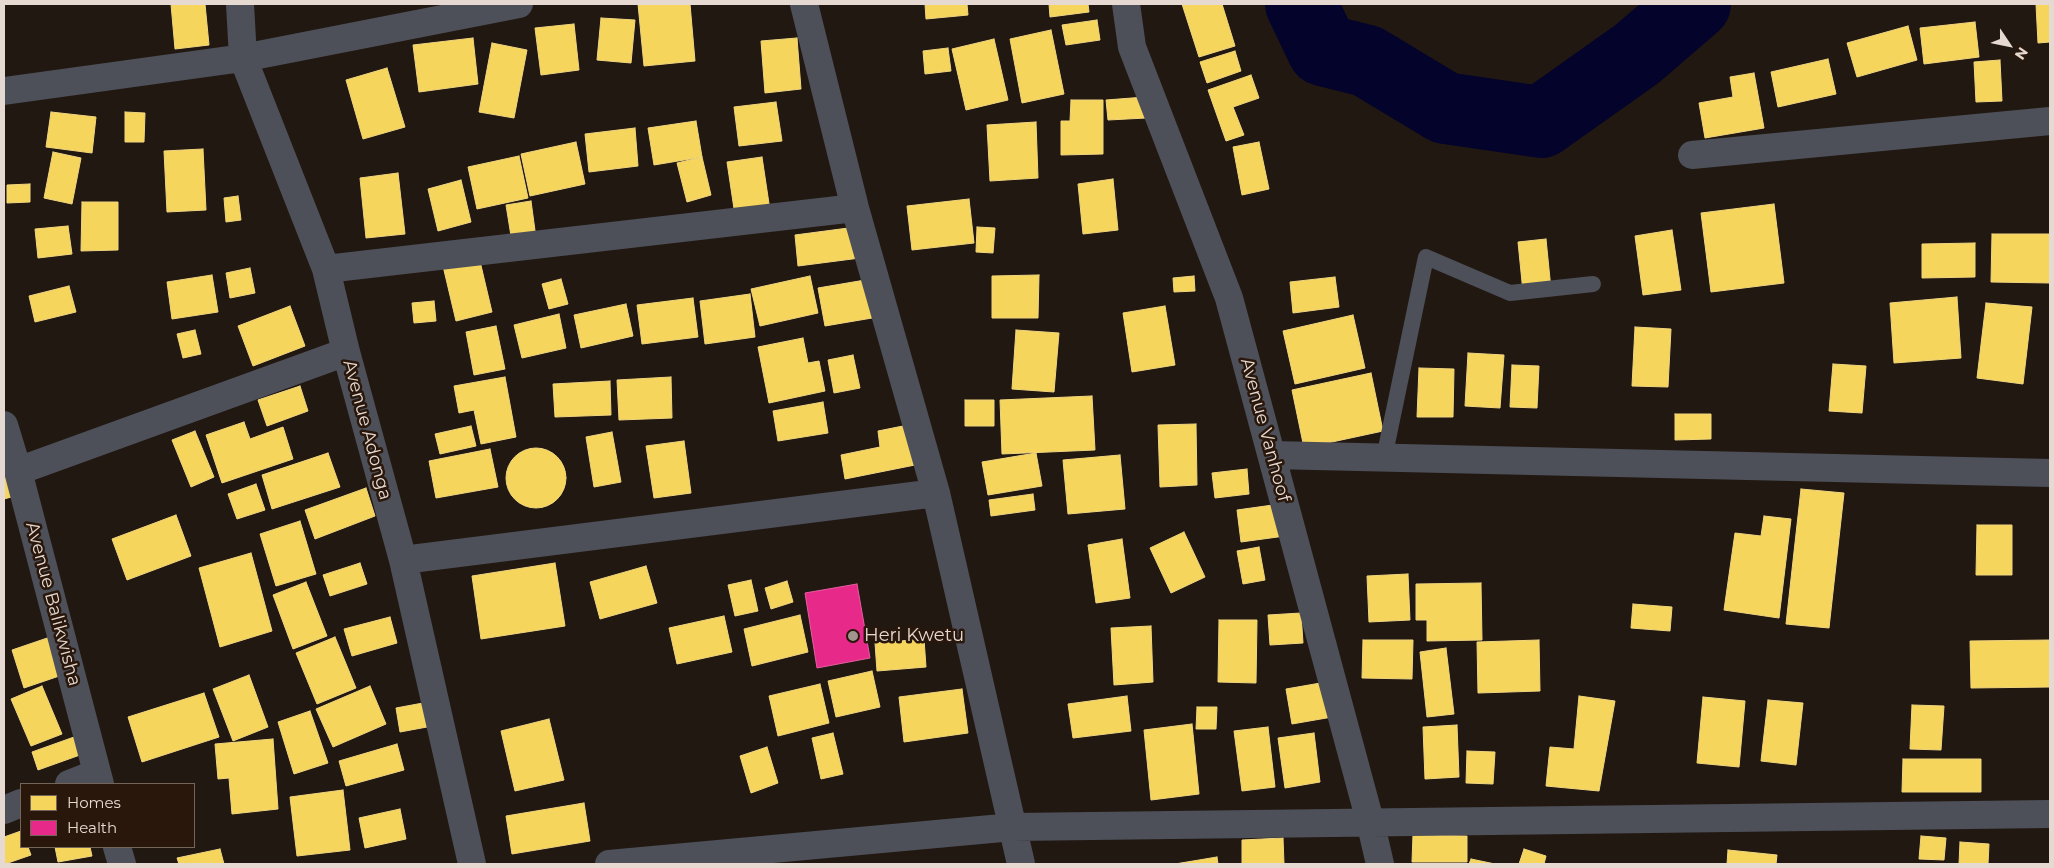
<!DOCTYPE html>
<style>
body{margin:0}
#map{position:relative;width:2054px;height:868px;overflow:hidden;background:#221812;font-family:Montserrat,sans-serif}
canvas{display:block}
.frame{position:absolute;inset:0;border:5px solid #e5d9d1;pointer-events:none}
.legend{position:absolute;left:20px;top:783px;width:175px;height:65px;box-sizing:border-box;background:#29170b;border:1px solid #74655a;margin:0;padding:6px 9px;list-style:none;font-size:15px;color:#e5d9d1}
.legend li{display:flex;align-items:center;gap:10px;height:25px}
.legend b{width:25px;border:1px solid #74655a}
.north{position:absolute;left:1984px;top:20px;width:50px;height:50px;-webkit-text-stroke:4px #29170b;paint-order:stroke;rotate:124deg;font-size:14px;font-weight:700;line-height:20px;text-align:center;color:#e5d9d1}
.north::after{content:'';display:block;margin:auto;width:18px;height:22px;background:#e5d9d1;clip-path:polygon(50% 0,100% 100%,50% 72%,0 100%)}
</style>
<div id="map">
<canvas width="2054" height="868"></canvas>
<div class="frame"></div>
<ul class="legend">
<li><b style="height:14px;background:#f6d55c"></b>Homes</li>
<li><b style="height:14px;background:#e7298a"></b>Health</li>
</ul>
<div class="north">N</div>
</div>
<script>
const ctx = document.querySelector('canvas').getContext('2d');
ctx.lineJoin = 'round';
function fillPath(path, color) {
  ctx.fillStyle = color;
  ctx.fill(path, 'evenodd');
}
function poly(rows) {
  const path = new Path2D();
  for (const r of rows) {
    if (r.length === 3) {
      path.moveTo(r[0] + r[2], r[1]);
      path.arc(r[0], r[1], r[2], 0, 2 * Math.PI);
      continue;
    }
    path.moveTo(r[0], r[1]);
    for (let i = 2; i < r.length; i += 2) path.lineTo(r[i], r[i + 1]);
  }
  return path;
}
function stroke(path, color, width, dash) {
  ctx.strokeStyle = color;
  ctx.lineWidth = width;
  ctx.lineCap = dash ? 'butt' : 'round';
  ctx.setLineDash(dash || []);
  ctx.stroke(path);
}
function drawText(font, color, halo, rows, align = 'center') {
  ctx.font = font + ' Montserrat,sans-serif';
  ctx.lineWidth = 5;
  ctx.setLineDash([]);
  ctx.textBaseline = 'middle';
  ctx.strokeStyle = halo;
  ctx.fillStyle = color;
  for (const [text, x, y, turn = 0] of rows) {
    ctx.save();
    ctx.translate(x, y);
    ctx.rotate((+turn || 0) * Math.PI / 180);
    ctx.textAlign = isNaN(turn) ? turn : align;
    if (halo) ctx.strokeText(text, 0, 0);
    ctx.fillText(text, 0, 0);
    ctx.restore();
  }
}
const homes = poly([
 [171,4,205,4,209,45,175,49,171,4],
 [638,4,690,4,695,61,644,66,638,4],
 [925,4,967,4,968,15,926,19,925,4],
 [1049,4,1088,4,1089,12,1050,17,1049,4],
 [1182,4,1222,4,1235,46,1199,57,1182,4],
 [2036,4,2050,4,2050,42,2038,43,2036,4],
 [601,18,635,20,631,63,597,60,601,18],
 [1097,20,1100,40,1066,45,1062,25,1097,20],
 [1975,22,1979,57,1924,64,1920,28,1975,22],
 [574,24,579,70,541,75,535,28,574,24],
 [1908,26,1917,60,1857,77,1847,43,1908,26],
 [1051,30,1064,94,1022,103,1010,39,1051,30],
 [473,38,478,84,419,92,413,45,473,38],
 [797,38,801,89,765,93,761,41,797,38],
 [994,39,1008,100,966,110,952,49,994,39],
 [492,43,527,50,514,118,479,112,492,43],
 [948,48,951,71,925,74,923,51,948,48],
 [1235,51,1241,71,1207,83,1200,62,1235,51],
 [1828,59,1836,94,1778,107,1771,72,1828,59],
 [2000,60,2002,101,1976,102,1974,62,2000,60],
 [387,68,405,127,363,139,346,80,387,68],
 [1754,73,1764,128,1705,138,1699,103,1733,97,1730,77,1754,73],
 [1251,75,1259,98,1233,107,1244,135,1226,141,1208,90,1251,75],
 [1145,97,1146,118,1108,120,1106,100,1145,97],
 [1071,100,1103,100,1103,154,1061,155,1061,121,1070,121,1071,100],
 [776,102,782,141,739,146,734,107,776,102],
 [51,112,96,117,92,153,46,147,51,112],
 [125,112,145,113,144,142,125,142,125,112],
 [696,121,702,157,654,165,648,128,696,121],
 [1036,122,1038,178,990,181,987,125,1036,122],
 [635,128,638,166,589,172,585,134,635,128],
 [576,142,585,184,530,196,521,154,576,142],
 [1259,142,1269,189,1242,195,1233,147,1259,142],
 [203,149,206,210,167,212,164,151,203,149],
 [53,152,81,158,72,204,44,198,53,152],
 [519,156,528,198,477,209,468,167,519,156],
 [702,157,711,195,687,202,677,163,702,157],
 [762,157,771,217,736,222,727,162,762,157],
 [398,173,405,234,366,238,360,178,398,173],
 [1113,179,1118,230,1083,234,1078,184,1113,179],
 [461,180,471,222,438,231,428,189,461,180],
 [30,184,30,202,7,203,7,185,30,184],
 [238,196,241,220,226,222,224,198,238,196],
 [969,199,974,243,912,250,907,206,969,199],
 [531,201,536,238,512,242,506,205,531,201],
 [82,202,118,202,118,250,81,251,82,202],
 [1774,204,1784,283,1711,292,1701,213,1774,204],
 [68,226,72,254,38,258,35,229,68,226],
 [856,227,860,258,798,266,795,235,856,227],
 [977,227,995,228,993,253,976,252,977,227],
 [1672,230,1681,290,1643,295,1635,236,1672,230],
 [1992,234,2050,234,2050,283,1991,282,1992,234],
 [1546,239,1551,289,1523,292,1518,242,1546,239],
 [1975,243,1975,277,1922,278,1922,244,1975,243],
 [479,257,492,312,456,321,443,266,479,257],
 [250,268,255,293,230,298,226,273,250,268],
 [212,275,218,312,172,319,167,282,212,275],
 [1039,275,1038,318,992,318,992,276,1039,275],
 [810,276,818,313,760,326,751,289,810,276],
 [1194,276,1195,291,1174,292,1173,278,1194,276],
 [1335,277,1339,307,1293,313,1290,282,1335,277],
 [561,279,568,304,549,309,542,284,561,279],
 [871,279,878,317,825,326,818,288,871,279],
 [69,286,76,312,35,322,29,296,69,286],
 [750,294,755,337,705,344,700,301,750,294],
 [1957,297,1961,358,1894,363,1890,303,1957,297],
 [693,298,698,337,642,344,637,305,693,298],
 [434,301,436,321,414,323,412,303,434,301],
 [1986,303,2032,307,2023,384,1977,378,1986,303],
 [626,304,633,336,581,348,574,315,626,304],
 [290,306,305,346,253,366,238,326,290,306],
 [1165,306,1175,365,1132,372,1123,313,1165,306],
 [559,314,566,348,522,358,514,325,559,314],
 [1353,315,1365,368,1295,384,1283,331,1353,315],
 [496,326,505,369,474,375,466,332,496,326],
 [1635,327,1671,329,1668,387,1632,386,1635,327],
 [195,330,201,354,183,358,177,334,195,330],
 [1016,330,1059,333,1054,392,1012,389,1016,330],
 [803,338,808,363,819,361,825,391,769,403,758,347,803,338],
 [1468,353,1504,355,1500,408,1465,406,1468,353],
 [853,355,860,388,834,393,828,360,853,355],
 [1833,364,1866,366,1862,413,1829,411,1833,364],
 [1512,365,1539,366,1537,408,1510,407,1512,365],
 [1419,368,1454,369,1453,417,1417,417,1419,368],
 [1371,373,1383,431,1304,448,1292,390,1371,373],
 [505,377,516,437,481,444,474,410,459,413,454,386,505,377],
 [671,377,672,418,619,420,617,380,671,377],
 [610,381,611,415,555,417,553,384,610,381],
 [300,386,308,411,267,426,258,400,300,386],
 [1092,396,1095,450,1002,454,1000,400,1092,396],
 [965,400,994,400,994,426,965,426,965,400],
 [823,402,828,433,778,441,773,411,823,402],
 [1675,414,1711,414,1711,439,1675,440,1675,414],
 [244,422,250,439,283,427,293,459,222,483,206,435,244,422],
 [913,424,920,464,845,479,841,455,880,447,878,431,913,424],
 [1196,424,1197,485,1160,487,1158,425,1196,424],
 [471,426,476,446,440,454,435,434,471,426],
 [195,431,214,477,191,487,172,440,195,431],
 [612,432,621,482,594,487,586,437,612,432],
 [684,441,691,493,654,498,646,446,684,441],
 [536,478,30],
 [4,448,19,495,4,499,4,448],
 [490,449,498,487,436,498,429,461,490,449],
 [328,453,340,487,272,509,262,475,328,453],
 [1036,453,1042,486,988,495,982,462,1036,453],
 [1120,455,1125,509,1068,514,1063,460,1120,455],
 [1247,469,1249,494,1215,498,1212,473,1247,469],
 [256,484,265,510,237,519,228,494,256,484],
 [366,488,375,516,315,539,305,510,366,488],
 [1801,489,1844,493,1829,628,1786,624,1801,489],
 [1033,494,1035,510,991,516,989,500,1033,494],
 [1280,504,1285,536,1241,542,1237,510,1280,504],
 [176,515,191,556,127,580,112,539,176,515],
 [1764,516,1791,519,1779,618,1724,610,1735,533,1761,536,1764,516],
 [300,521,316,574,276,586,260,534,300,521],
 [1977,525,2012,525,2012,575,1976,575,1977,525],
 [1184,532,1205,577,1171,593,1150,548,1184,532],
 [1122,539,1130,598,1096,603,1088,545,1122,539],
 [1259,547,1265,580,1243,584,1237,551,1259,547],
 [251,553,272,631,220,647,199,568,251,553],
 [360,563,367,584,330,596,323,575,360,563],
 [555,563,565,626,481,639,472,576,555,563],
 [646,566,657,603,600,619,590,582,646,566],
 [1408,574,1410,620,1369,622,1367,576,1408,574],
 [751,580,758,611,735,616,728,585,751,580],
 [787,581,793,602,771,609,765,588,787,581],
 [306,582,327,636,293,649,273,595,306,582],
 [1481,583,1482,640,1427,641,1427,620,1416,620,1416,584,1481,583],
 [1633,604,1672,607,1670,631,1631,628,1633,604],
 [1301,613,1303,643,1270,645,1268,615,1301,613],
 [800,615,808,652,752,666,744,629,800,615],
 [724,616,732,652,677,664,669,628,724,616],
 [390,617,397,643,352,656,344,629,390,617],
 [1219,620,1257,620,1256,683,1218,682,1219,620],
 [1151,626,1153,682,1114,685,1111,628,1151,626],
 [59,634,71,672,24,688,12,650,59,634],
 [335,637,356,688,317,704,296,653,335,637],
 [924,639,926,667,877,671,875,643,924,639],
 [1363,640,1413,640,1412,679,1362,678,1363,640],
 [1539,640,1540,691,1478,693,1477,642,1539,640],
 [2050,640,2050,687,1971,688,1970,641,2050,640],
 [1446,648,1454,714,1427,717,1420,652,1446,648],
 [872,671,880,707,836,717,828,681,872,671],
 [249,675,268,727,233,741,213,689,249,675],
 [1332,681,1338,716,1292,724,1286,689,1332,681],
 [820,684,829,723,778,736,769,696,820,684],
 [42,686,62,734,31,746,11,699,42,686],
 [370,686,386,724,333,747,316,709,370,686],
 [962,689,968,733,904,742,899,697,962,689],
 [204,693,219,737,142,762,128,717,204,693],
 [1127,696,1131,731,1073,738,1068,704,1127,696],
 [1579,696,1615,701,1599,791,1546,786,1550,747,1574,749,1579,696],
 [1703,697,1745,701,1739,767,1697,763,1703,697],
 [1768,700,1803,703,1796,765,1761,761,1768,700],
 [423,703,427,727,400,732,396,708,423,703],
 [1912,705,1944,706,1941,750,1910,749,1912,705],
 [1197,707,1217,707,1216,729,1196,729,1197,707],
 [310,711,328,763,294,774,278,722,310,711],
 [549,719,564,780,515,791,501,731,549,719],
 [1192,724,1199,794,1151,800,1144,730,1192,724],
 [1457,725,1459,777,1425,779,1423,727,1457,725],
 [1268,727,1275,787,1242,791,1234,731,1268,727],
 [833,733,843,774,821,779,812,738,833,733],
 [1314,733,1320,782,1285,788,1278,738,1314,733],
 [74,737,80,755,38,770,32,752,74,737],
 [273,739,278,809,232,814,229,778,218,779,215,744,273,739],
 [397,744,404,770,346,786,339,761,397,744],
 [767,747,778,783,751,793,740,756,767,747],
 [1467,751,1495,752,1493,784,1466,783,1467,751],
 [1903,759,1981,759,1981,792,1902,792,1903,759],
 [343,790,350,850,297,856,290,797,343,790],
 [584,803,590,841,512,854,506,816,584,803],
 [400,809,406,839,365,848,359,818,400,809],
 [21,831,21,847,28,847,31,855,5,864,4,837,21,831],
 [1413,835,1467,836,1467,862,1412,862,1413,835],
 [1921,836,1946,838,1944,860,1919,859,1921,836],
 [1283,838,1284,864,1242,864,1242,840,1283,838],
 [1960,842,1989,844,1988,864,1959,864,1960,842],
 [55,847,90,847,92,856,58,862,55,847],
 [220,849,224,864,179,864,177,858,220,849],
 [1524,849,1546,856,1544,864,1519,864,1524,849],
 [1728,850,1777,855,1776,864,1727,864,1728,850],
 [1217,857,1218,864,1175,864,1217,857],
 [1471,859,1495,864,1469,864,1471,859]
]);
fillPath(homes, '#f6d55c');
stroke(homes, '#f1d67f', 1);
const health = poly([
 [857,584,870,658,817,668,805,593,857,584]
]);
fillPath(health, '#e7298a');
stroke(health, '#e65e9f', 1);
stroke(poly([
 [1301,4,1323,50,1367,61,1445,108,1541,122,1637,54,1695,4]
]), '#03032b', 72);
stroke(poly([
 [1384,458,1426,257,1510,293,1593,284]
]), '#4d5059', 16);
stroke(poly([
 [240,4,243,58,326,269,346,352,403,560,472,864],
 [804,4,855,208,936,493,1021,864],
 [1126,4,1132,47,1229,298,1370,821,1380,864],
 [4,91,243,58,519,4],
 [1692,155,2050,121],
 [326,269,855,208],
 [4,425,18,471,100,784],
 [1272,455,2050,473],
 [18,471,346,352],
 [403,560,936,493],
 [69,784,97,773],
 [4,810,21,803],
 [117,847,122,864],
 [609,864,1013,827,2050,814]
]), '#4d5059', 28);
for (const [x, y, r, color] of [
 [853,636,6,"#a1958e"]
]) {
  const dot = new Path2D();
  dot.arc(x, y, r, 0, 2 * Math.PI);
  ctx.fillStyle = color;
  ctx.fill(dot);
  stroke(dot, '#29170b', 2);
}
drawText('18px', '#e5d9d1', '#29170b', [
 ["Avenue Adonga",367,430,75],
 ["Avenue Vanhoof",1265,430,75],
 ["Avenue Balikwisha",53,604,75]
]);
drawText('18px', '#e5d9d1', '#29170b', [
 ["Heri Kwetu",864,636]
], 'left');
</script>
